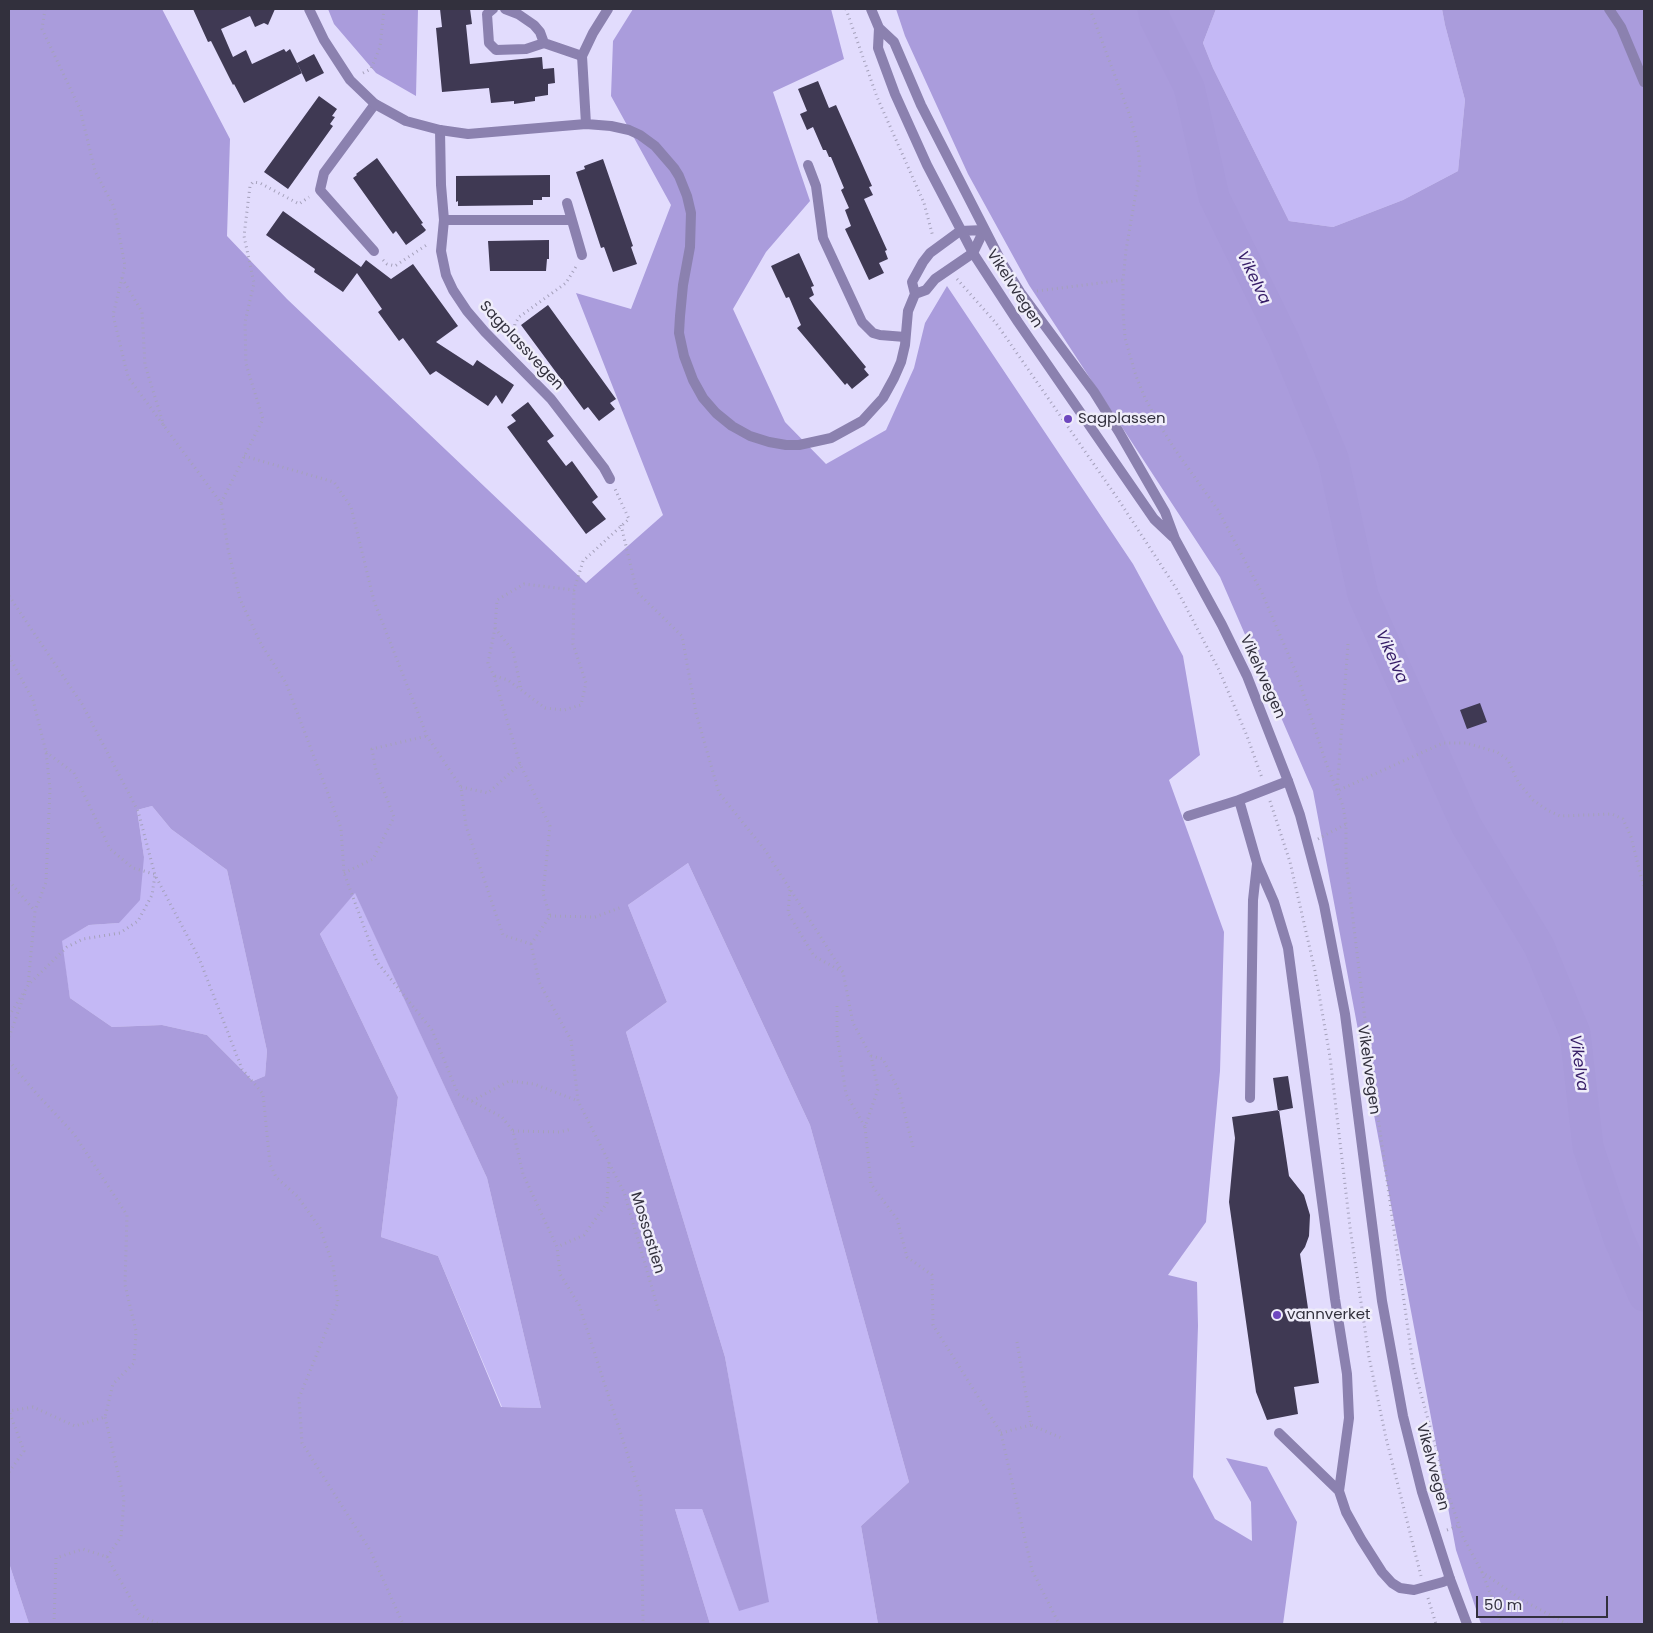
<!DOCTYPE html>
<style>
body{margin:0}
#map{position:relative;width:1653px;height:1633px;overflow:hidden;background:#e2dcfd;font-family:Poppins,sans-serif}
canvas{display:block}
.frame{position:absolute;inset:0;border:10px solid #32303d;pointer-events:none}
.scale{position:absolute;left:1476px;top:1596px;width:132px;height:22px;box-sizing:border-box;border:2px solid #32303d;border-top:0;padding-left:6px;font-size:15px;line-height:18px;white-space:nowrap;color:#32303d;-webkit-text-stroke:4px #efedfa;paint-order:stroke}
</style>
<div id="map">
<canvas width="1653" height="1633"></canvas>
<div class="frame"></div>
<div class="scale">50 m</div>
</div>
<script>
const ctx = document.querySelector('canvas').getContext('2d');
ctx.lineJoin = 'round';
function fillPath(path, color) {
  ctx.fillStyle = color;
  ctx.fill(path, 'evenodd');
}
function poly(rows) {
  const path = new Path2D();
  for (const r of rows) {
    path.moveTo(r[0], r[1]);
    for (let i = 2; i < r.length; i += 2) path.lineTo(r[i], r[i + 1]);
  }
  return path;
}
function stroke(path, color, width, dash) {
  ctx.strokeStyle = color;
  ctx.lineWidth = width;
  ctx.lineCap = dash ? 'butt' : 'round';
  ctx.setLineDash(dash || []);
  ctx.stroke(path);
}
function drawText(font, color, halo, rows, align = 'center') {
  ctx.font = font + ' Poppins,sans-serif';
  ctx.lineWidth = 5;
  ctx.setLineDash([]);
  ctx.textBaseline = 'middle';
  ctx.strokeStyle = halo;
  ctx.fillStyle = color;
  for (const [text, x, y, turn = 0] of rows) {
    ctx.save();
    ctx.translate(x, y);
    ctx.rotate((+turn || 0) * Math.PI / 180);
    ctx.textAlign = isNaN(turn) ? turn : align;
    if (halo) ctx.strokeText(text, 0, 0);
    ctx.fillText(text, 0, 0);
    ctx.restore();
  }
}
fillPath(poly([
 [1216,9,1442,9,1445,25,1465,100,1458,171,1403,200,1333,227,1289,221,1213,68,1203,43],
 [152,806,171,829,227,870,267,1051,265,1076,253,1081,207,1035,162,1025,112,1027,70,998,61,941,89,925,119,923,144,857,137,810],
 [688,863,810,1125,909,1482,861,1526,878,1624,710,1624,675,1509,702,1509,739,1610,768,1602,725,1357,626,1032,667,1002,628,905],
 [355,892,487,1178,541,1408,502,1407,438,1256,381,1237,398,1097,320,934],
 [9,1563,29,1624,9,1624]
]), '#c4b8f5');
fillPath(poly([
 [9,9,162,9,230,139,227,236,287,299,586,583,663,515,576,293,631,309,671,205,611,96,613,41,633,9,831,9,844,59,773,92,810,201,766,252,733,309,785,422,826,464,886,430,914,368,925,323,947,286,1133,564,1183,656,1200,755,1169,780,1224,932,1220,1071,1206,1222,1168,1275,1197,1282,1198,1326,1193,1477,1215,1519,1252,1541,1251,1502,1226,1458,1267,1467,1297,1522,1283,1624,878,1624,861,1526,909,1482,810,1125,688,863,628,905,667,1002,626,1032,725,1357,769,1602,739,1611,702,1509,675,1509,710,1624,29,1624,9,1563],
 [152,806,171,829,227,870,267,1051,265,1076,253,1081,207,1035,162,1025,112,1027,70,998,62,941,89,925,119,923,140,900,144,857,137,810],
 [355,893,487,1178,541,1408,501,1407,438,1256,381,1237,398,1097,320,934],
 [328,9,418,9,416,96,376,73,334,24],
 [896,9,1216,9,1203,43,1213,68,1289,221,1333,227,1403,200,1458,171,1465,100,1445,25,1442,9,1644,9,1644,1624,1481,1624,1456,1550,1313,791,1220,577,1029,285,968,174,905,36]
]), '#aa9cdc');
stroke(poly([
 [1153,9,1155,19,1189,87,1214,197,1284,340,1333,458,1363,595,1466,825,1539,946,1575,1033,1588,1147,1619,1239,1644,1296]
]), '#a89ada', 31);
fillPath(poly([
 [193,9,275,9,268,25,264,23,255,27,250,16,221,29,233,57,246,50,252,64,284,49,286,52,290,49,302,73,244,103,234,84,233,85,211,41,208,42],
 [440,9,470,9,472,24,466,25,470,64,542,57,543,69,554,68,555,83,548,84,548,95,535,97,535,101,514,104,514,101,491,103,489,88,442,92,436,28,442,27],
 [314,54,324,73,306,82,297,63],
 [818,81,829,108,836,105,872,186,869,187,873,195,864,199,887,250,885,251,888,259,879,263,884,273,869,280,845,229,851,226,845,210,849,208,841,190,844,188,831,157,829,157,826,150,823,150,813,127,807,130,800,114,807,111,798,89],
 [319,96,337,109,332,116,335,117,330,124,333,126,288,189,264,172],
 [377,158,423,223,421,224,426,230,424,232,406,245,396,231,393,234,353,178,357,175,356,174],
 [603,159,633,246,631,247,637,264,613,272,604,247,601,248,576,172,585,169,584,166],
 [550,175,550,197,542,197,542,200,533,200,533,205,458,206,458,201,456,202,456,176],
 [283,211,361,267,366,260,391,279,413,264,458,326,436,342,473,366,477,360,514,385,502,404,496,395,488,406,436,371,430,375,403,338,399,341,378,312,382,309,357,273,343,292,314,272,315,269,266,235],
 [549,240,549,259,547,259,546,271,490,271,488,241],
 [799,253,814,286,811,287,814,295,809,298,866,367,864,369,869,375,852,389,847,383,845,385,797,328,801,325,789,297,786,298,771,266],
 [548,305,616,399,610,403,615,409,599,421,588,407,584,410,521,325],
 [528,402,554,436,547,441,566,466,572,461,598,497,592,502,606,519,586,534,507,427,516,421,511,415],
 [1480,703,1487,722,1467,729,1460,710],
 [1288,1076,1293,1108,1278,1111,1273,1078],
 [1279,1110,1289,1176,1304,1195,1310,1215,1309,1236,1305,1247,1300,1254,1319,1383,1294,1387,1298,1414,1267,1420,1256,1392,1229,1202,1235,1138,1232,1117]
]), '#3f3953');
stroke(poly([
 [45,9,42,29,80,109,95,171,114,207,125,266,113,315,128,377,221,503,228,549,240,599,261,644,286,683,341,828,344,873,377,962,432,1030,458,1094,502,1117,513,1131,523,1174,557,1247,560,1274,579,1305,641,1496,643,1624],
 [846,9,877,97,924,203,933,237],
 [1090,9,1130,116,1138,146,1140,169,1126,250,1123,280,1123,312,1125,338,1136,376,1145,398,1159,424,1176,451,1218,510,1262,593,1298,677,1325,760,1343,806,1346,824,1346,861,1369,1053,1413,1365,1450,1499,1463,1537,1482,1572,1522,1600,1567,1624],
 [363,73,371,69,380,47,384,9],
 [383,260,387,264,395,266,428,244],
 [122,278,142,312,145,365,164,426],
 [957,279,996,323,1118,499,1176,588,1219,670,1247,736,1262,778],
 [1037,291,1123,280],
 [512,340,515,324,519,317,566,283,577,265],
 [244,456,334,482,351,507,374,601,427,736,461,787,466,826,503,935,531,944],
 [221,503,263,419,246,364,245,322,254,283,244,236,250,186,253,182,260,183,299,204,309,197],
 [621,525,637,592,682,636,696,713,719,793,765,850,843,972,853,1023,871,1056,878,1089,865,1127,871,1184,897,1219,907,1257,932,1275,933,1325,1001,1433,1032,1570,1059,1624],
 [9,596,82,704,138,811,155,875,199,958,242,1069,263,1094,270,1164,276,1177,298,1197,320,1228,333,1265,338,1302,299,1398,302,1443,370,1550,403,1624],
 [495,628,513,651,521,689],
 [1348,644,1337,791,1443,743,1466,743,1497,752,1508,760,1518,782,1533,800,1547,810,1560,816,1612,814,1623,819,1631,837,1644,888],
 [9,656,33,700,46,752,50,789,46,882,35,911],
 [495,676,508,680,545,708,564,710,581,705,586,683,573,644,574,590],
 [46,752,74,773,110,849,133,868,154,874],
 [461,787,488,793,520,764],
 [1270,801,1290,862,1315,971,1330,1057,1350,1227,1369,1357,1386,1438,1421,1576],
 [1318,839,1346,824],
 [344,873,373,859,394,817,376,771,372,749,427,736],
 [9,881,35,911,28,985],
 [790,890,788,913,814,956,843,972],
 [550,916,595,917,622,907],
 [531,944,550,916,543,893,550,826,520,764,494,676,488,663,495,628,497,600,524,584,574,590,583,561,629,519,615,489],
 [531,944,539,982,571,1040,578,1101,609,1162,607,1203,584,1235,557,1247],
 [837,1006,837,1035,846,1094,865,1127],
 [9,1016,29,984,67,947,83,939,120,933,138,921,152,895,155,875],
 [9,1037,25,993],
 [871,1056,883,1059,899,1091,913,1147],
 [9,1061,36,1093,74,1134,127,1215,125,1285,136,1331,134,1363,113,1384,105,1417,75,1426,33,1407,9,1411],
 [472,1101,509,1081,534,1084,578,1101],
 [513,1131,560,1132,572,1129],
 [609,1163,624,1192,659,1312],
 [1017,1342,1031,1425,1064,1439],
 [1001,1433,1031,1425],
 [9,1472,24,1451,9,1411],
 [1447,1530,1458,1526],
 [107,1557,140,1615,159,1624],
 [1482,1572,1502,1624],
 [1428,1598,1436,1624],
 [54,1624,56,1558,83,1549,107,1557,121,1537,124,1499,105,1417]
]), '#a5a1bb', 3, [1, 4]);
stroke(poly([
 [493,9,487,14,489,43,496,50,526,49,544,43,582,56],
 [505,9,518,14,534,25,540,32,544,43],
 [440,130,441,185,444,220,441,251,446,275,453,290,467,311,485,332,551,399,604,468,610,479],
 [808,165,816,186,823,238,862,322,873,333,880,335,905,337],
 [567,203,582,255],
 [444,220,571,220],
 [374,251,320,190,324,173,375,104],
 [1288,781,1239,800,1257,863,1274,902,1288,948,1335,1299,1347,1374,1349,1418,1339,1491,1346,1512,1361,1539,1382,1572,1392,1583,1400,1588,1414,1590,1443,1582,1450,1579],
 [1188,816,1239,800],
 [1250,1098,1253,900,1257,864],
 [1279,1433,1339,1491]
]), '#8b81af', 10);
stroke(poly([
 [309,9,324,40,350,80,375,104,406,121,440,130,468,134,586,124,611,126,629,130,640,135,655,146,674,168,679,176,687,196,691,213,690,247,683,285,680,316,679,333,684,356,693,380,703,398,716,413,732,426,750,436,769,442,786,445,799,445,831,438,862,421,883,398,894,378,901,362,905,345,908,311,915,294,912,282,923,262,930,253,960,231,984,230,973,253,935,279,926,290,915,294],
 [1609,9,1621,27,1644,82],
 [586,124,582,56,593,33,608,9]
]), '#8b81af', 10);
stroke(poly([
 [871,9,879,28,878,48,895,94,927,165,973,253,1018,322,1154,519,1173,537],
 [879,28,894,42,921,105,1002,263,1020,292,1094,392,1119,432,1165,512,1175,539,1222,625,1247,676,1288,781,1300,815,1324,905,1345,1014,1382,1301,1403,1416,1422,1492,1450,1579,1467,1624]
]), '#8b81af', 10);
for (const [x, y, r, color] of [
 [1068,419,5,"#6e47bf"],
 [1277,1315,5,"#6e47bf"]
]) {
  const dot = new Path2D();
  dot.arc(x, y, r, 0, 2 * Math.PI);
  ctx.fillStyle = color;
  ctx.fill(dot);
  stroke(dot, '#efedfa', 2);
}
drawText('15px', '#32303d', '#efedfa', [
 ["Vikelvvegen",1014,289,57],
 ["Sagplassvegen",521,346,47],
 ["Vikelvvegen",1262,677,66],
 ["Vikelvvegen",1368,1070,82],
 ["Mossastien",647,1233,73],
 ["Vikelvvegen",1432,1467,75]
]);
drawText('15px', '#32303d', '#efedfa', [
 ["Sagplassen",1078,419],
 ["vannverket",1287,1315]
], 'left');
drawText('italic 16px', '#361d67', '#efedfa', [
 ["Vikelva",1253,278,64],
 ["Vikelva",1391,657,66],
 ["Vikelva",1578,1063,82]
]);
</script>
